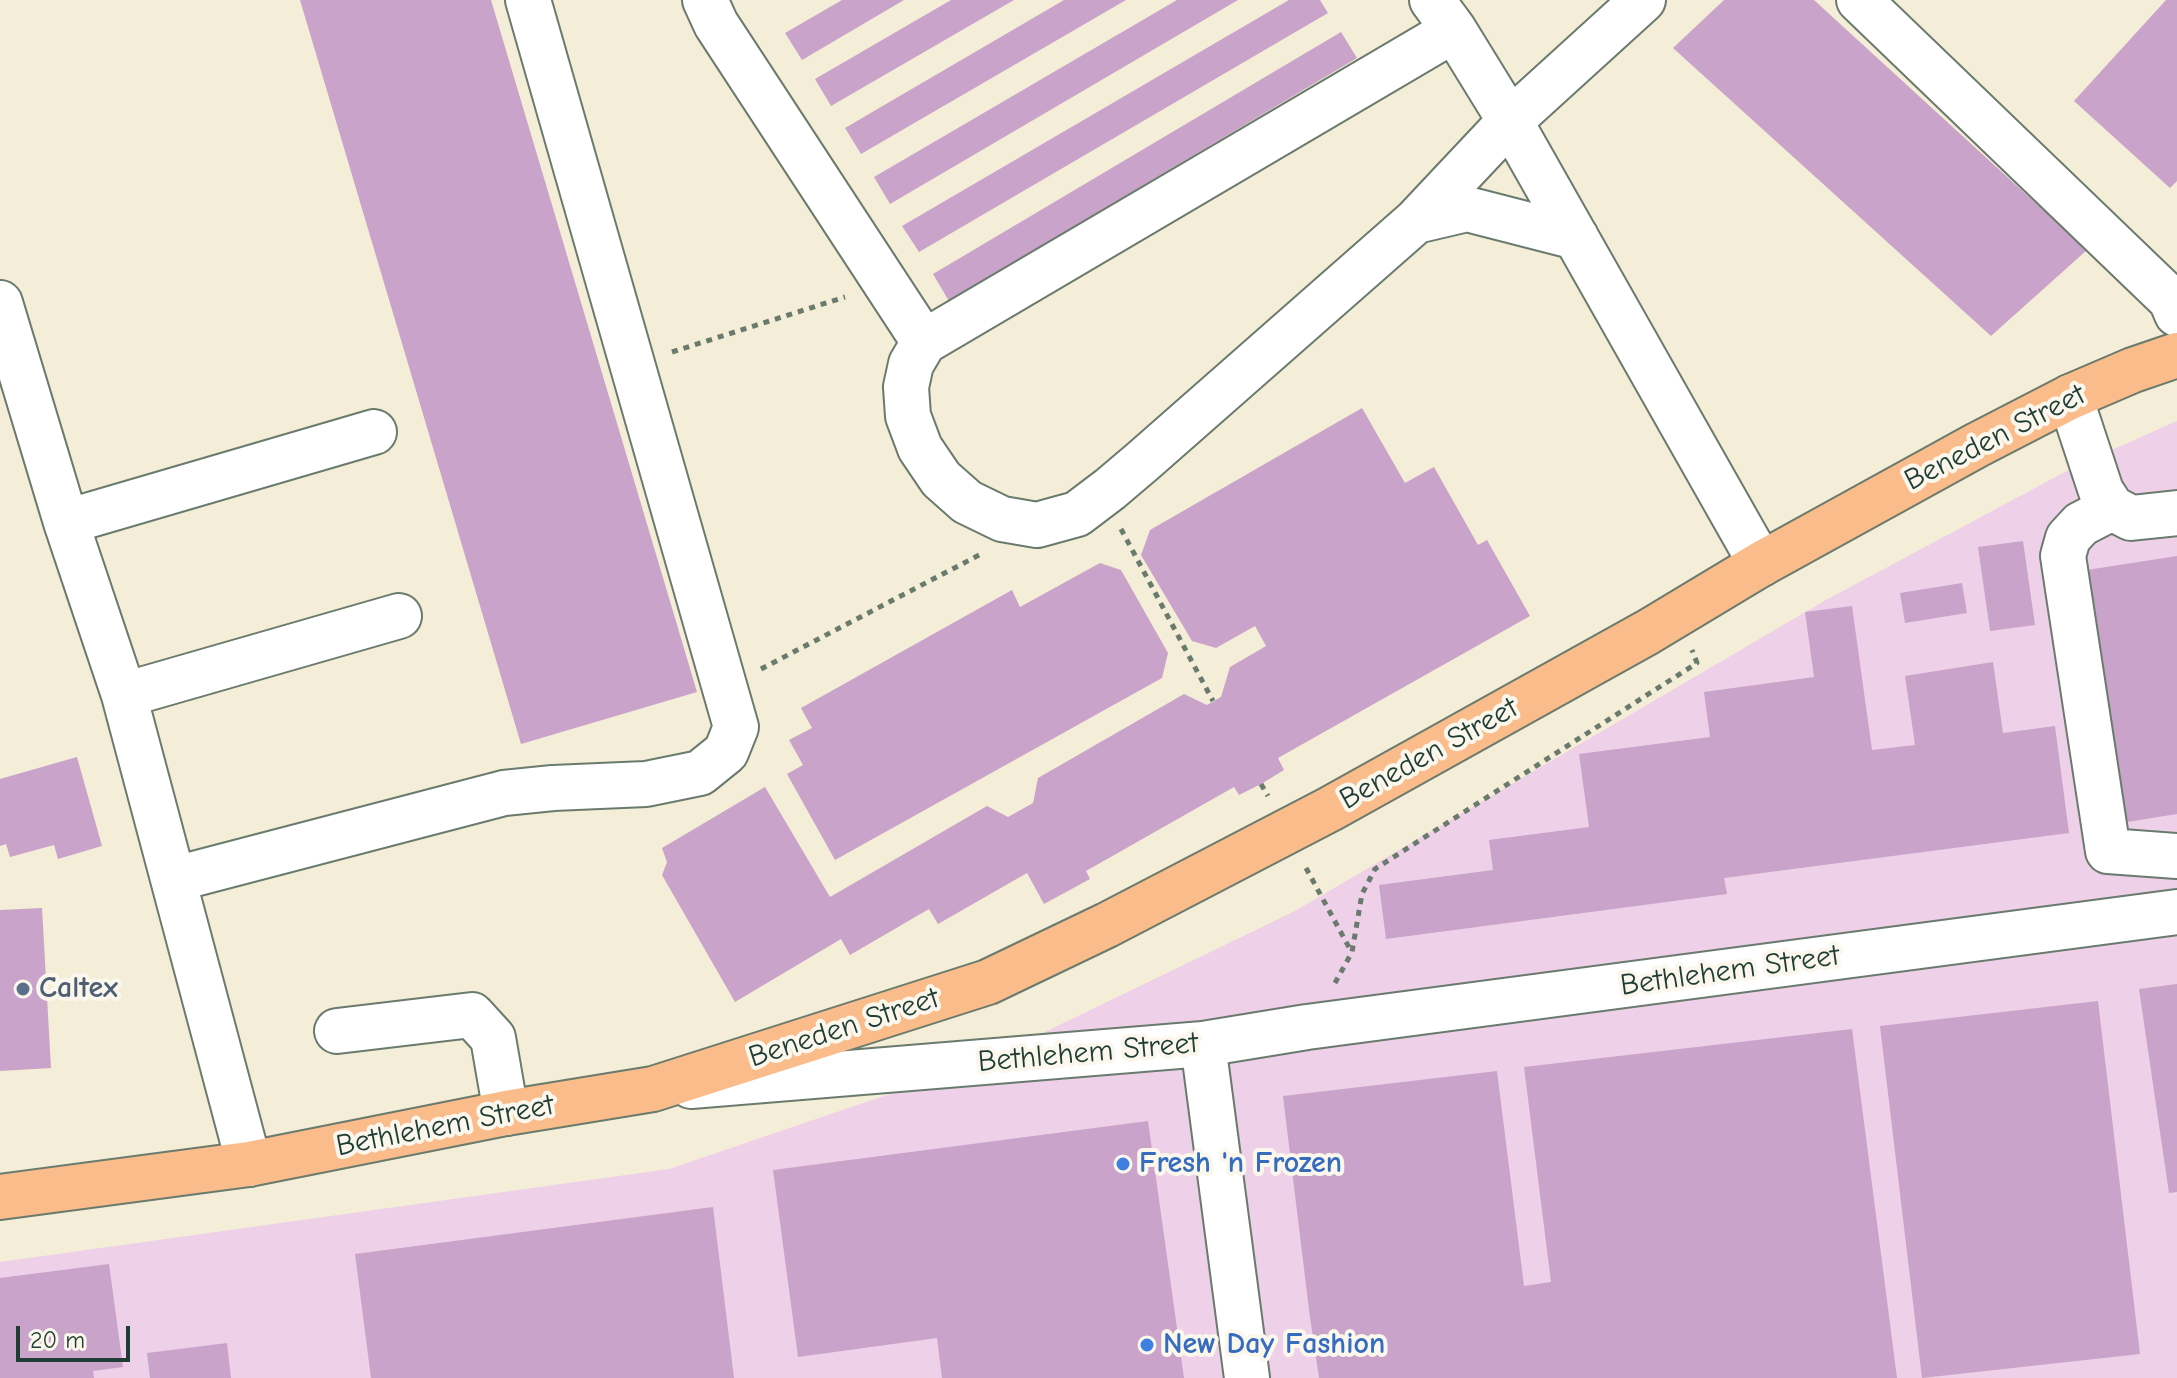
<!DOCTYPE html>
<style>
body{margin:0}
#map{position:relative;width:2177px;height:1378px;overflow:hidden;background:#f4edd7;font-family:"Comic Neue",sans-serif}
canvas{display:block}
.scale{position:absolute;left:16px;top:1326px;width:114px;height:36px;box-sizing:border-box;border:4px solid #1f3d34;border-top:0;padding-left:10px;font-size:24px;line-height:28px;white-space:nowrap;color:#1f3d34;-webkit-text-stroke:6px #fbf7ec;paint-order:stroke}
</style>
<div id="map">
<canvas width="2177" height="1378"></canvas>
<div class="scale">20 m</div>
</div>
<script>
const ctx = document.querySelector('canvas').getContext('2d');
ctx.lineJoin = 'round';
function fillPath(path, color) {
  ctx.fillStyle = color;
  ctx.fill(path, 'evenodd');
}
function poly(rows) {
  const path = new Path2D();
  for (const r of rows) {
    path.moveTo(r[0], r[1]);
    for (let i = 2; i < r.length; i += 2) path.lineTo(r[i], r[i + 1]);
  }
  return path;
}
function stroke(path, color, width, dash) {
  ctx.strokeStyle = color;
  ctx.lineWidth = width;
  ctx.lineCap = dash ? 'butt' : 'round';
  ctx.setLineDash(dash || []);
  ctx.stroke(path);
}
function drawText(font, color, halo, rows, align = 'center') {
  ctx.font = font + ' "Comic Neue",sans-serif';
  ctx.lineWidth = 8;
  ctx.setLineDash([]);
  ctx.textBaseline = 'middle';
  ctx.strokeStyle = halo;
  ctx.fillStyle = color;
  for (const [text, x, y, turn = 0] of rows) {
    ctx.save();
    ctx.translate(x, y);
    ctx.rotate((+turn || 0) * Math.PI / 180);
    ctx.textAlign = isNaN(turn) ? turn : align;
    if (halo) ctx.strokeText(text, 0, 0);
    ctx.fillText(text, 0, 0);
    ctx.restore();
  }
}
fillPath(poly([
 [2177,421,2177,1378,0,1378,0,1262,669,1169,981,1063,1295,911,1826,600,2078,465]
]), '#eed0e8');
fillPath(poly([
 [300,0,491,0,697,692,521,744],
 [842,0,904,0,802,60,785,33],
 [951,0,1014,0,831,106,815,79],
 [1064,0,1126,0,861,154,845,128],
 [1177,0,1238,0,890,204,874,177],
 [1289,0,1320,0,1328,13,919,252,902,226],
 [1724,0,1814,0,2087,250,1991,336,1673,48],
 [2166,0,2177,0,2177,181,2170,188,2074,101],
 [1341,32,1357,58,949,301,933,274],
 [1362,408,1405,483,1434,467,1478,545,1487,540,1530,616,1278,758,1284,770,1261,784,1239,795,1234,787,1086,871,1090,879,1044,904,1027,873,938,924,929,909,850,955,841,939,735,1002,662,875,667,862,662,848,765,787,830,897,987,806,1008,817,1033,803,1038,778,1184,694,1207,705,1221,697,1230,667,1266,646,1255,626,1216,648,1192,641,1141,555,1150,530],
 [2023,541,2035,625,1990,631,1978,547],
 [2177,556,2177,814,2127,822,2087,570],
 [1100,563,1121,570,1168,653,1162,678,835,860,787,774,803,765,789,740,812,728,801,708,1012,590,1020,607],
 [1962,583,1967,613,1905,623,1900,593],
 [1852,606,1872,750,1915,745,1905,676,1993,662,2003,733,2055,726,2069,833,1724,878,1727,894,1386,939,1379,885,1493,870,1489,840,1589,827,1579,754,1710,737,1704,692,1814,677,1805,612],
 [77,757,102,846,58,859,54,845,10,857,6,844,0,846,0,779],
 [42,908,51,1068,0,1071,0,910],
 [2177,984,2177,1192,2169,1193,2139,989],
 [2098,1001,2140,1354,1922,1378,1880,1026],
 [1852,1029,1897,1378,1319,1378,1309,1310,1283,1096,1497,1071,1524,1286,1551,1282,1524,1067],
 [1148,1121,1184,1378,942,1378,937,1338,798,1357,773,1170],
 [713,1207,734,1378,371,1378,355,1254],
 [109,1264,123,1367,93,1371,94,1378,0,1378,0,1278],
 [227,1343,231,1378,150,1378,147,1353]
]), '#c9a3c9');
const minor = poly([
 [705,0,716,24,924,342,1454,30],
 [1432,0,1454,30,1510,121,1761,564],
 [1859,0,2171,300,2177,314],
 [1416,221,1467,209,1576,237],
 [0,303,66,522,124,695,249,1164],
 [924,342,911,364,906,387,908,416,920,448,941,479,967,502,1002,519,1037,525,1077,514,1110,489,1143,461,1416,221,1510,121,1643,0],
 [2070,397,2101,491,2112,508,2131,518,2177,513],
 [2112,508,2081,524,2068,538,2063,556,2108,851,2177,856],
 [66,522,374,432],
 [124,695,399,616],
 [175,879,504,793,553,788,646,784,700,773,726,752,736,727,528,0],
 [337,1031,472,1015,493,1038,506,1113],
 [1203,1044,1247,1378],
 [691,1086,1203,1044,1307,1027,2177,912]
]);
const major = poly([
 [0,1197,249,1164,506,1113,653,1089,988,982,1107,925,1330,809,1648,632,1761,564,1977,445,2070,397,2133,370,2177,355]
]);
stroke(minor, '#6a7b6d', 48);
stroke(major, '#6a7b6d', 48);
stroke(poly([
 [672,352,845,297],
 [1121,529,1213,701],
 [761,669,983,553],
 [1261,784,1268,796],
 [1306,868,1351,951],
 [1335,983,1352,952,1362,894,1375,869,1697,663,1692,650]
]), '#6a7b6d', 5, [6, 6]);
stroke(minor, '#fff', 44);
stroke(major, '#fabc8b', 44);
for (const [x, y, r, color] of [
 [23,989,8,"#5c6f8a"],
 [1123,1164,8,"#3f7fe0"],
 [1147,1345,8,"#3f7fe0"]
]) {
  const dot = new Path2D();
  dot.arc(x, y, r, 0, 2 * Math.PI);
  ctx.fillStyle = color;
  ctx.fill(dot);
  stroke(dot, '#fbf7ec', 3);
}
drawText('30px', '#1f3d34', '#fbf7ec', [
 ["Beneden Street",1995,438,-27],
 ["Beneden Street",1429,754,-29],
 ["Bethlehem Street",1730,971,-8],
 ["Beneden Street",844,1028,-18],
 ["Bethlehem Street",1088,1053,-5],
 ["Bethlehem Street",445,1126,-11]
]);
drawText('bold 30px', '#4e5e75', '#fbf7ec', [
 ["Caltex",39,989]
], 'left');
drawText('bold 30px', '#366cbe', '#fbf7ec', [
 ["Fresh 'n Frozen",1139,1164],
 ["New Day Fashion",1163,1345]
], 'left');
</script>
